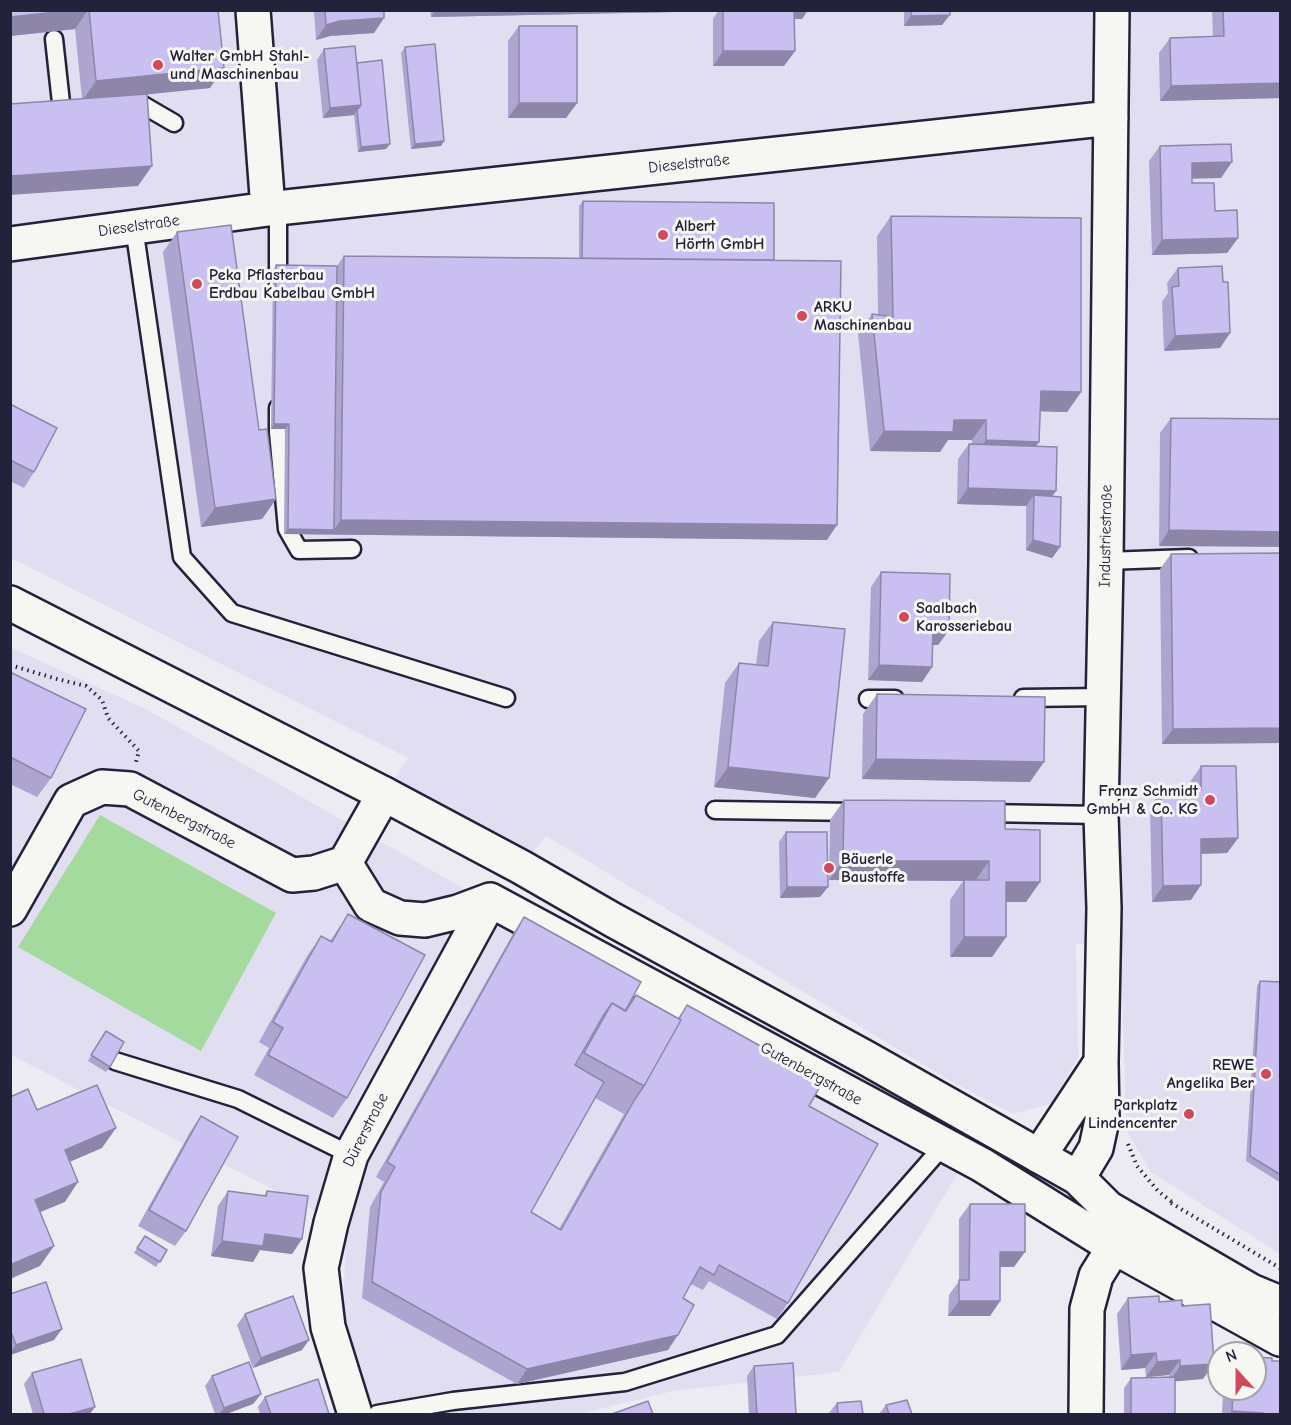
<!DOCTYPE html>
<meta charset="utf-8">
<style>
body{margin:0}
#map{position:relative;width:1291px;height:1425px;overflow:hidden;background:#edebf2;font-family:"Comic Neue",sans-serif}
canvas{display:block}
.frame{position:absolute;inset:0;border:12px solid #22223b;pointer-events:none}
.north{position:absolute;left:1207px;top:1341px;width:60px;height:60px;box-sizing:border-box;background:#f6f6f2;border:2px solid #a1a1a9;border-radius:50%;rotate:339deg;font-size:16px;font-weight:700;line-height:24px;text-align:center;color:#22223b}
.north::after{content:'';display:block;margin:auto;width:21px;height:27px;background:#d1495b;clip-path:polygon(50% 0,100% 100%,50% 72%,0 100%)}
</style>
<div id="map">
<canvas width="1291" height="1425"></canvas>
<div class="frame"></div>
<div class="north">N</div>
</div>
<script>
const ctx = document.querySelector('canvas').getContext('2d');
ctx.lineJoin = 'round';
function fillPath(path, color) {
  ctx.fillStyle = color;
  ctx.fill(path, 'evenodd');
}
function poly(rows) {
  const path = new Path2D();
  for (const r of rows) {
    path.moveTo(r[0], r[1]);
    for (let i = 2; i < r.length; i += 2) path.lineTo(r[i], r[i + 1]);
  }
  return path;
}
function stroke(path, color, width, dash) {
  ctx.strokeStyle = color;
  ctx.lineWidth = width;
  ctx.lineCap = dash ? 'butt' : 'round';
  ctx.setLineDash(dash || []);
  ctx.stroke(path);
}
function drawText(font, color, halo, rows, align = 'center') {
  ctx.font = font + ' "Comic Neue",sans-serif';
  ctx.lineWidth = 6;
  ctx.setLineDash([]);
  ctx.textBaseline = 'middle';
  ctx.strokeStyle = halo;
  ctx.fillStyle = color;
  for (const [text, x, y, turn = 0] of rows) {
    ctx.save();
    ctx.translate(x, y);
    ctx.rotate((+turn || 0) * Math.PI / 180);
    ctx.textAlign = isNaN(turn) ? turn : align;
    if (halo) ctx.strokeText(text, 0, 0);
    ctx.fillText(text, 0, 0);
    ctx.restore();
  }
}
fillPath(poly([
 [10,11,1280,11,1280,1254,1151,1172,1126,1130,1121,945,1076,944,1078,1057,1052,1103,1013,1114,952,1082,546,836,521,867,384,794,408,758,11,558],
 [10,647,148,710,960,1169,839,1372,673,1391,579,1414,369,1414,343,1326,346,1227,11,1055]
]), '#e2def2');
fillPath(poly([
 [100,815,276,913,201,1051,18,947]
]), '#a4da9d');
const lane = poly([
 [54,39,62,112,71,111],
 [126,107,143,105,174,123],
 [278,209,278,286],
 [134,227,182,557,232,613,506,698],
 [278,408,278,432,287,529,299,550,352,549],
 [1106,561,1189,558],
 [1023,698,1103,697],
 [868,699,895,699],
 [715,810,857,812],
 [984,813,1101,815],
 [115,1061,238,1099,351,1155],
 [377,1414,453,1401,625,1382,777,1335,943,1146]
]);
const street = poly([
 [253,10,268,209,1111,118],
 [10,244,268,209],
 [345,863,384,794],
 [10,909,71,801,102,787,130,789,292,875,314,873,345,863,371,905,400,918,425,920,458,912,490,900,982,1165,1114,1247,1280,1339],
 [1039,1156,1101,1062],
 [1078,1178,1096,1148,1102,1120,1101,1062,1104,908,1101,815,1106,561,1112,10],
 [355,1414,328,1327,321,1268,331,1223,351,1155,490,900],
 [1086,1414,1087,1309,1096,1276,1114,1247]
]);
const secondary = poly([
 [10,603,384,794,521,867,613,920,866,1058,1078,1178,1108,1208,1251,1291,1280,1303]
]);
stroke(lane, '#22223b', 21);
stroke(street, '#22223b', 38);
stroke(secondary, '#22223b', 38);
stroke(poly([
 [10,665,57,679,86,686,102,700,108,718,139,751,136,762],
 [1128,1144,1137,1166,1158,1191,1172,1202],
 [1171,1203,1280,1268]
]), '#22223b', 4, [1.5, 4.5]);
stroke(lane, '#f6f6f2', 16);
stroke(street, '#f6f6f2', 33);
stroke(secondary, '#f6f6f2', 33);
fillPath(poly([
 [10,10,218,10,210,88,147,94,138,186,82,99,75,29,10,36],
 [314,10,384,10,384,18,374,33,330,36,316,40],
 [430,10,675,10,674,12,431,17],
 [719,10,808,10,802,19,794,19,795,51,784,66,713,66,713,19],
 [904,10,950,10,942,25,904,26],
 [1212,10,1281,10,1281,98,1160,101,1159,53,1170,38,1213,36],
 [519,26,577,103,566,118,508,118,508,41],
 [405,47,444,141,441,146,411,149,401,53],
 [324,49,357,63,386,149,358,152,354,115,323,118,317,60],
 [1160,146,1221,178,1192,178,1192,183,1238,238,1227,253,1152,255,1149,161],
 [583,201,774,260,827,540,284,534,285,429,271,429,273,271,276,265,337,266,344,256,579,258,579,206],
 [891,216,1081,392,1067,412,1040,411,1036,446,1056,491,1052,496,1060,547,1052,558,1026,550,1026,506,957,504,958,459,969,444,972,444,972,440,948,440,940,452,870,451,858,334,872,314,878,315,877,236],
 [177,232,259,430,276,499,262,519,201,527,163,252],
 [1178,268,1223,282,1230,333,1220,348,1164,351,1162,302,1168,293,1167,283],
 [10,404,34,472,24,488,10,481],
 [1171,418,1281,419,1159,546,1160,433],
 [1171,554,1281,743,1162,744,1160,569],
 [881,572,949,630,938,645,933,645,932,667,922,682,868,680,871,587],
 [773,622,829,778,815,798,714,787,725,683,739,663,756,665,759,641],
 [10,672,51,778,37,797,10,784],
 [877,694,1030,782,862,779,863,714],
 [1201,766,1238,838,1227,853,1201,854,1191,900,1152,902,1150,806,1161,791,1190,790,1190,782],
 [844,800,1040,882,1026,902,1006,902,1006,937,992,957,950,957,950,900,963,881,829,880,830,820],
 [786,832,820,897,780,898,779,842],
 [348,914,347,1098,333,1118,254,1075,269,1048,259,1042,307,956,321,936,330,941],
 [524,917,626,1009,636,995,678,1018,687,1005,809,1106,788,1303,777,1319,709,1281,703,1290,691,1284,683,1298,668,1350,517,1384,362,1298,370,1207,384,1182,376,1177,514,932],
 [595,1098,624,1114,559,1229,531,1212],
 [1260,981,1281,982,1281,1183,1246,1161,1257,986],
 [106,1031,110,1067,106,1072,88,1061],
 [201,1116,186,1231,175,1246,138,1226,190,1132],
 [228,1191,264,1196,267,1191,302,1239,292,1254,260,1250,253,1262,211,1256,218,1206],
 [970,1204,1014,1267,1000,1267,1000,1301,990,1316,948,1316,949,1295,959,1281,959,1219],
 [145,1236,167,1250,156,1267,134,1253],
 [10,1294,54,1340,10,1355],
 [1128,1298,1159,1302,1182,1306,1203,1379,1175,1381,1175,1414,1124,1414,1124,1388,1131,1378,1169,1377,1169,1375,1146,1377,1145,1368,1121,1370,1117,1314],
 [245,1314,302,1350,253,1368,237,1325],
 [1272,1361,1281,1414,1222,1414,1223,1389,1255,1389],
 [754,1366,796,1414,749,1414,747,1376],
 [32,1373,90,1414,33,1414,24,1384],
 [212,1376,261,1394,253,1404,226,1414,215,1414,205,1386],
 [265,1397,329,1414,260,1414,258,1407],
 [837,1403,863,1414,828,1414],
 [886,1405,912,1414,879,1414]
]), '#ada4cf');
fillPath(poly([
 [75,10,88,10,75,29,10,36,10,17],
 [435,10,675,10,674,12,431,17],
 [790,10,808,10,802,19,784,19],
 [950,15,942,25,904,26,911,16],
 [384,18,374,33,330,36,316,40,326,25,340,21],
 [723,51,795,51,784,66,713,66],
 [224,68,210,88,82,101,96,81],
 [1281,83,1281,98,1160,101,1171,86],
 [519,103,577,103,566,118,508,118],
 [361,105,354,115,323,118,330,108],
 [444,141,441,146,411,149,415,144],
 [390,144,386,149,358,152,361,147],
 [1232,162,1221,178,1181,179,1192,163],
 [152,166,138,186,10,195,11,176],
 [1238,238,1227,253,1152,255,1162,240],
 [1230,333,1220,348,1164,351,1175,336],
 [1041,391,1081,392,1067,412,1027,411],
 [954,420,986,420,972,440,948,440,940,452,870,451,884,431],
 [274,424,289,424,285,429,271,429],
 [986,440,1039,442,1025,462,972,460],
 [968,488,1056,491,1045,506,1034,495,1026,506,957,504],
 [276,499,262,519,201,527,215,508],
 [341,520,837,525,827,540,284,534,288,529,334,530],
 [1169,530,1281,532,1281,547,1159,546],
 [1033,540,1060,547,1052,558,1026,550],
 [933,629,949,630,938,645,923,645],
 [879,665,932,667,922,682,868,680],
 [1281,728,1281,743,1162,744,1173,729],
 [876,759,1044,762,1030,782,862,779],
 [728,767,829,778,815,798,714,787],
 [1238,838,1227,853,1190,854,1201,839],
 [843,861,989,861,975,881,829,880],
 [1006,882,1040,882,1026,902,992,902],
 [1201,885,1191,900,1152,902,1163,886],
 [787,887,828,887,820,897,780,898],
 [964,937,1006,937,992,957,950,957],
 [116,1128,102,1148,51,1170,65,1150],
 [78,1182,65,1202,21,1220,35,1200],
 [265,1234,302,1239,292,1254,260,1250,253,1262,211,1256,222,1241],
 [54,1246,40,1266,10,1279,10,1265],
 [1000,1252,1025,1252,1014,1267,990,1267],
 [959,1301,1000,1301,990,1316,948,1316],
 [62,1329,54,1340,10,1355,10,1353,16,1345],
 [678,1335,668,1350,517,1384,527,1369],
 [309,1340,302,1350,253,1368,261,1358],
 [1156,1353,1145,1368,1121,1370,1131,1355],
 [1180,1360,1169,1375,1146,1377,1157,1362],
 [1214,1364,1203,1379,1169,1382,1180,1366],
 [261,1394,253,1404,226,1414,219,1414,224,1408],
 [95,1407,90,1414,69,1414],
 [1232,1411,1263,1413,1261,1414,1229,1414]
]), '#8d86a9');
const building = poly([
 [10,10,75,10,10,17,10,10],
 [89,10,218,10,224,68,96,81,89,10],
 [325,10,384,10,384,18,340,21,326,25,325,10],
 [723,10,794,10,795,51,723,51,723,10],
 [911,10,950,10,950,15,911,16,911,10],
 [1223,10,1281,10,1281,83,1171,86,1170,38,1224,36,1223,10],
 [519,26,577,26,577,103,519,103,519,26],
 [435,44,444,141,415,144,405,47,435,44],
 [355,46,361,105,330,108,324,49,355,46],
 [382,60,390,144,361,147,357,110,361,105,357,63,382,60],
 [147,94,152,166,11,176,10,104,147,94],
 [1231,144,1232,162,1192,163,1192,183,1214,183,1215,211,1237,210,1238,238,1162,240,1160,146,1231,144],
 [583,201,774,203,774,260,582,258,583,201],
 [891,216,1081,218,1081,392,1041,391,1039,442,986,440,986,420,954,420,953,432,884,431,872,314,893,317,891,216],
 [231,225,259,430,267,429,276,499,215,508,177,232,231,225],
 [344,256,841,261,837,525,341,520,344,256],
 [276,265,337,266,334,530,288,529,289,424,274,424,276,265],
 [1222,266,1223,282,1228,282,1230,333,1175,336,1172,287,1179,286,1178,268,1222,266],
 [10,404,57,428,34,472,10,460,10,404],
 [1171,418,1281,419,1281,532,1169,530,1171,418],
 [969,444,1057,447,1056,491,968,488,969,444],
 [1034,495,1061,497,1060,547,1033,540,1034,495],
 [1281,553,1281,728,1173,729,1171,554,1281,553],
 [881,572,950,574,949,630,933,629,932,667,879,665,881,572],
 [773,622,845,629,829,778,728,767,739,663,768,666,773,622],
 [10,672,86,709,51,778,10,757,10,672],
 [877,694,1045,697,1044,762,876,759,877,694],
 [1201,766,1236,766,1238,838,1201,839,1201,885,1163,886,1161,791,1201,790,1201,766],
 [844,800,1005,801,1005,829,1040,830,1040,882,1006,882,1006,937,964,937,964,880,989,880,989,861,843,861,844,800],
 [786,832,827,832,828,887,787,887,786,832],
 [348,914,425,955,347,1098,268,1055,283,1028,273,1022,321,936,332,942,348,914],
 [524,917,641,982,625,1011,612,1003,603,1016,575,1065,604,1082,531,1212,561,1230,635,1099,644,1086,681,1020,679,1019,687,1005,823,1081,809,1106,878,1144,788,1303,719,1265,714,1275,700,1267,683,1298,694,1305,678,1335,527,1369,372,1282,381,1192,395,1167,387,1162,524,917],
 [1260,981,1281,982,1281,1175,1250,1156,1260,981],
 [636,995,681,1020,644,1086,584,1053,612,1003,626,1011,636,995],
 [106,1031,124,1042,110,1067,91,1055,106,1031],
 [97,1085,116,1128,65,1150,78,1182,35,1200,54,1246,10,1265,10,1097,28,1089,37,1110,97,1085],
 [201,1116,238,1137,186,1231,149,1210,201,1116],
 [228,1191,266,1196,267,1191,308,1196,302,1239,265,1234,263,1246,222,1241,228,1191],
 [970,1204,1025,1204,1025,1252,1000,1252,1000,1301,959,1301,959,1280,969,1280,970,1204],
 [145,1236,167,1250,160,1262,137,1248,145,1236],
 [46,1282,62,1329,16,1345,10,1329,10,1294,46,1282],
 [293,1296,309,1340,261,1358,245,1314,293,1296],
 [1159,1296,1159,1302,1182,1300,1182,1306,1210,1304,1214,1364,1180,1366,1180,1360,1157,1362,1156,1353,1131,1355,1128,1298,1159,1296],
 [1255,1357,1272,1358,1272,1361,1281,1361,1281,1414,1263,1414,1263,1413,1232,1411,1233,1389,1255,1389,1255,1357],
 [81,1359,95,1407,69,1414,44,1414,32,1373,81,1359],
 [249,1362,261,1394,224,1408,212,1376,249,1362],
 [793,1363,796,1414,757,1414,754,1366,793,1363],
 [1175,1377,1175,1414,1131,1414,1131,1378,1175,1377],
 [318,1379,329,1414,271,1414,265,1397,318,1379],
 [907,1400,912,1414,889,1414,886,1405,907,1400],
 [648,1401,653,1414,612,1414,648,1401],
 [861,1401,863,1414,838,1414,837,1403,861,1401]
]);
fillPath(building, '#c9bff1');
stroke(building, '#8d86a9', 1.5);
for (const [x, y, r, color] of [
 [158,65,6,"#d1495b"],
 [663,235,6,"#d1495b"],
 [197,284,6,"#d1495b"],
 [802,316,6,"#d1495b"],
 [904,617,6,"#d1495b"],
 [1210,800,6,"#d1495b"],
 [829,868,6,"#d1495b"],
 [1266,1074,6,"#d1495b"],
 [1189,1114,6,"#d1495b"]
]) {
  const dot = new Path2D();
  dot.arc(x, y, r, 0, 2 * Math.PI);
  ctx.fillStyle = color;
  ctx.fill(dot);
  stroke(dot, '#f6f6f2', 2);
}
drawText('bold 16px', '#22223b', '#f6f6f2', [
 ["Walter GmbH Stahl-",170,56],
 ["und Maschinenbau",170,74],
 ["Albert",675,226],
 ["Hörth GmbH",675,244],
 ["Peka Pflasterbau",209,275],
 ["Erdbau Kabelbau GmbH",209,293],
 ["ARKU",814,307],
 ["Maschinenbau",814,325],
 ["Saalbach",916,608],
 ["Karosseriebau",916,626],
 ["Franz Schmidt",1198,791,"right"],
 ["GmbH & Co. KG",1198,809,"right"],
 ["Bäuerle",841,859],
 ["Baustoffe",841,877],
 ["REWE",1254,1065,"right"],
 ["Angelika Ber",1254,1083,"right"],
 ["Parkplatz",1177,1105,"right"],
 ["Lindencenter",1177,1123,"right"]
], 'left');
drawText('16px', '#22223b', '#f6f6f2', [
 ["Dieselstraße",689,164,-6],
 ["Dieselstraße",139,226,-8],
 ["Industriestraße",1106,536,-89],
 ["Gutenbergstraße",184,819,27],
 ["Gutenbergstraße",811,1074,29],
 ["Dürerstraße",366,1130,-63]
]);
</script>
